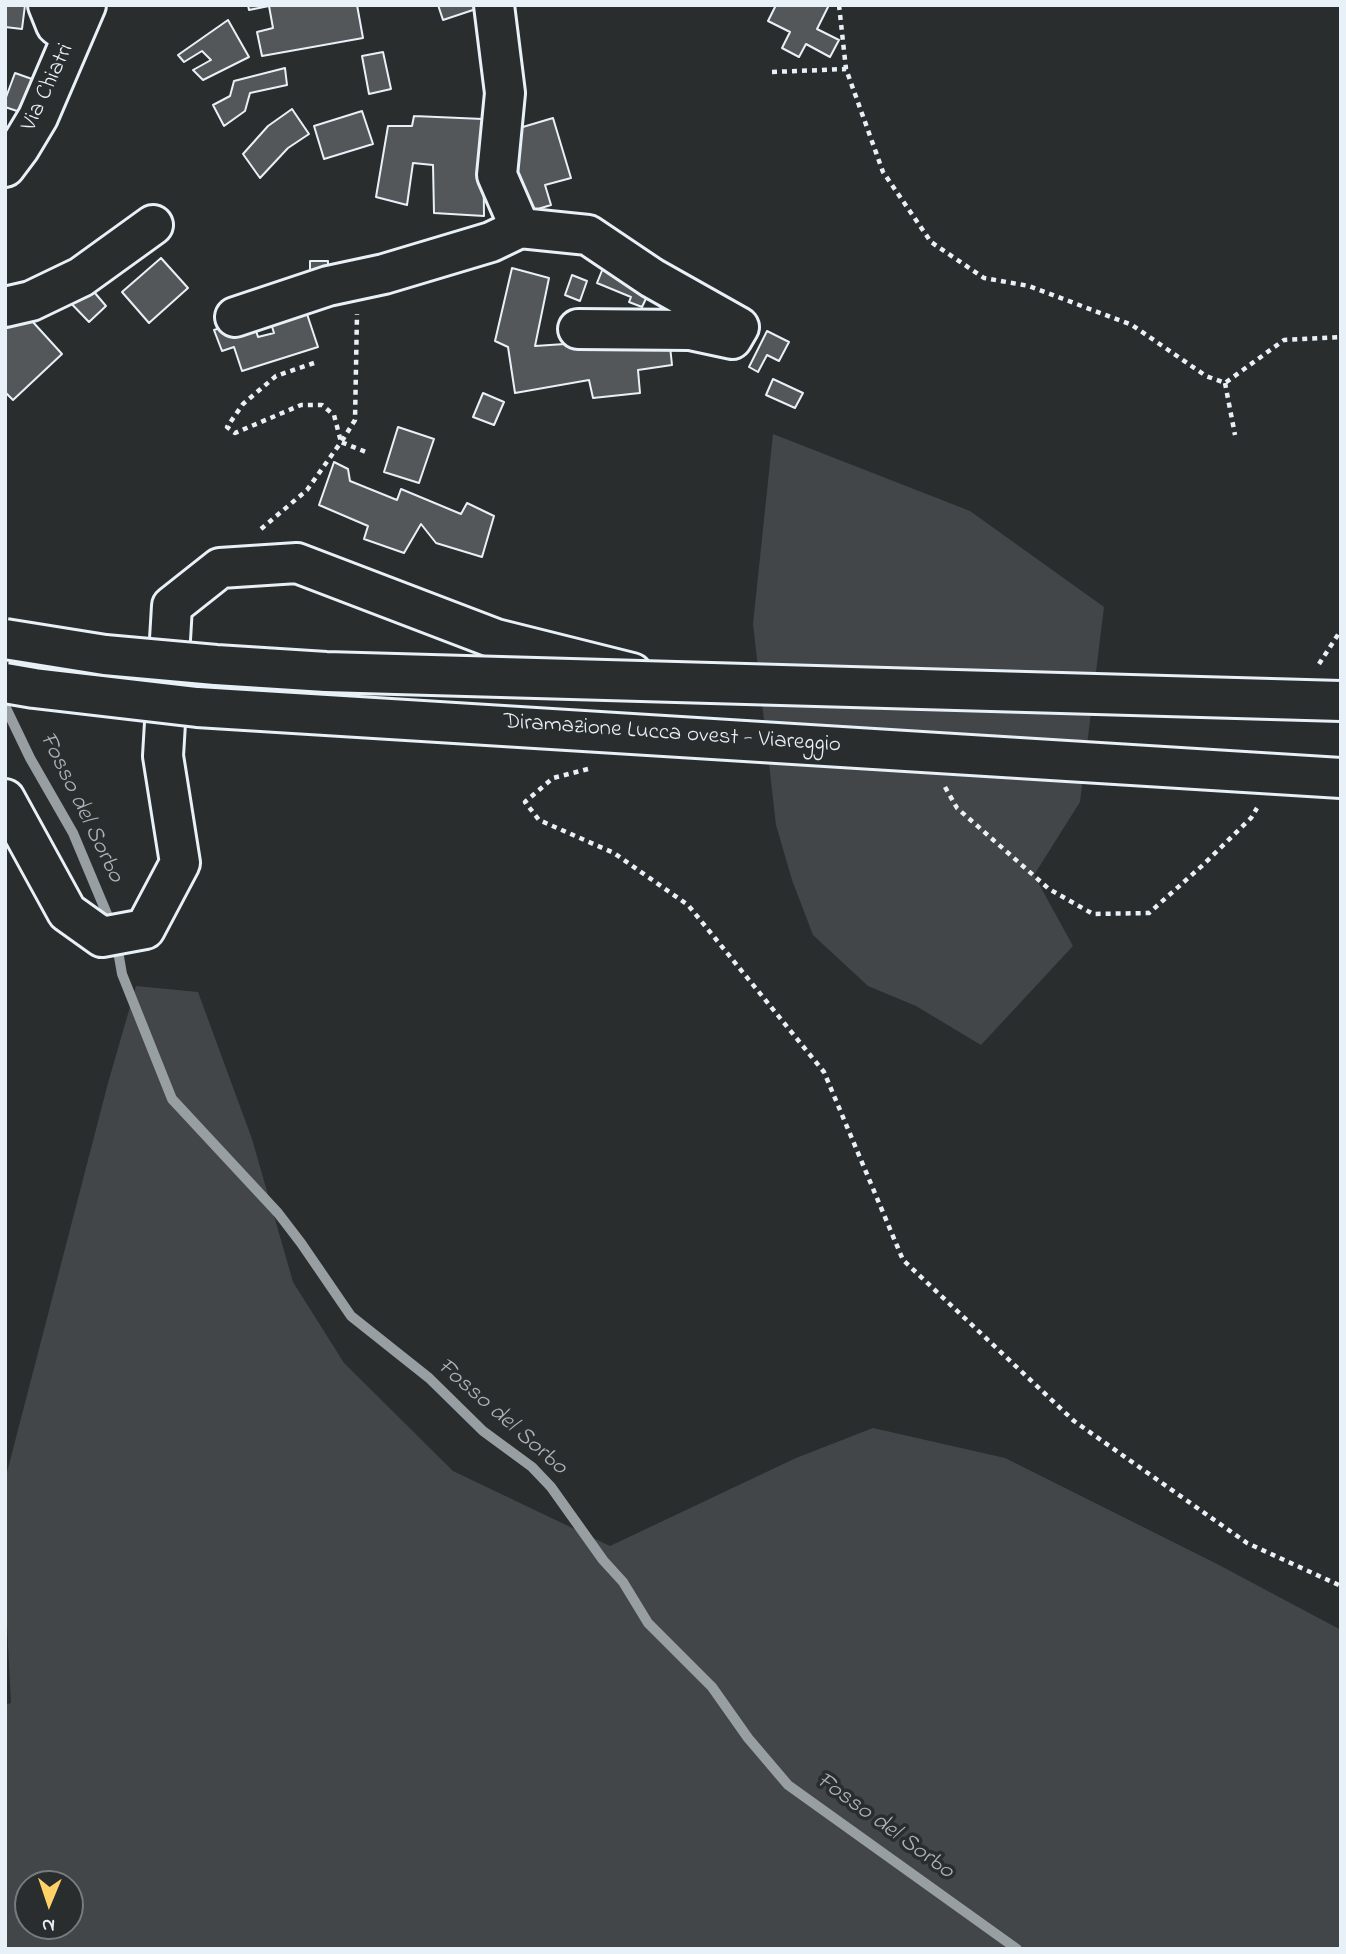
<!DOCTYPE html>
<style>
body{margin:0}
#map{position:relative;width:1346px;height:1954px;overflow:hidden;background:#2a2d2e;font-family:"Indie Flower",sans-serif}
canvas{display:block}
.frame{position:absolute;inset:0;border:7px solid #e8f1f8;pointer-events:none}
.north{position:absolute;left:14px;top:1870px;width:70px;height:70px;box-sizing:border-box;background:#2a2d2e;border:2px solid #767b7f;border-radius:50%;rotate:182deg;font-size:19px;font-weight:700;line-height:28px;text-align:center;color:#e8f1f8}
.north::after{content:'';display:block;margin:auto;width:24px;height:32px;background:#ffd166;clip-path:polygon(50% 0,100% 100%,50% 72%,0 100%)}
</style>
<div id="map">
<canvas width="1346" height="1954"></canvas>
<div class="frame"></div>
<div class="north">N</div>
</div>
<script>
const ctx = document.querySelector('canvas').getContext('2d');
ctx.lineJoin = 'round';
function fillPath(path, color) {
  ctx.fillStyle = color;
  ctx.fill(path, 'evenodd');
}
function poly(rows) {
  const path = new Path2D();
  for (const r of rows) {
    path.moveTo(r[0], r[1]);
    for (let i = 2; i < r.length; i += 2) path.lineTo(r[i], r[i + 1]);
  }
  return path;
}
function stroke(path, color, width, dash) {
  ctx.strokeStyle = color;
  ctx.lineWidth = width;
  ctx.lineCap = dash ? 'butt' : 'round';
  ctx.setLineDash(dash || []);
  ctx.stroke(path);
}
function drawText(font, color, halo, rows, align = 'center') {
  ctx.font = font + ' "Indie Flower",sans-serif';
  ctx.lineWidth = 7;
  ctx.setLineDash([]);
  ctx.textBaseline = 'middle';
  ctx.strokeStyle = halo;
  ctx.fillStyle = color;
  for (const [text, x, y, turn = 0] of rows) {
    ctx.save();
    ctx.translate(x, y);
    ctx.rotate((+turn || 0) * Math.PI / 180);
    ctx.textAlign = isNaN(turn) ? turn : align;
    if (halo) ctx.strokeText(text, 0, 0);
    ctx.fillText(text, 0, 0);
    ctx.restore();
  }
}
fillPath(poly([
 [773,434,970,511,1104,607,1080,802,1034,875,1073,946,981,1045,916,1006,868,986,813,935,792,880,776,825,753,624],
 [136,986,198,992,252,1139,293,1282,344,1363,453,1471,610,1546,796,1458,873,1428,1005,1458,1219,1565,1341,1630,1341,1949,5,1949,5,1705,11,1703,5,1586,5,1480,108,1083],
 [28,1884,70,1884,70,1926,28,1926]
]), '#424648');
stroke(poly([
 [5,706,30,758,73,833,112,926],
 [118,951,122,974,172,1099,278,1213,301,1243,351,1316,429,1378,483,1431,532,1467,551,1487,603,1560,623,1582,648,1623,712,1687,748,1738,788,1785,1017,1949]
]), '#989fa3', 10);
const building = poly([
 [5,5,25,5,22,29,5,27,5,5],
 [248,5,357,5,363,38,262,56,257,32,273,28,269,6,249,10,248,5],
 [438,5,485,5,485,6,443,20,438,5],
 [776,5,829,5,817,29,839,40,830,57,806,44,799,57,782,48,790,32,768,21,776,5],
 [228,20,249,57,203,80,193,70,211,60,202,51,184,62,178,55,228,20],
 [383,52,391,89,369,94,362,56,383,52],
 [285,68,287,85,250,93,245,111,224,126,213,105,230,96,234,81,285,68],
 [15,73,32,79,20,112,5,107,5,100,15,73],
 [292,109,309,134,288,148,260,178,243,154,268,126,292,109],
 [362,111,373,144,324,159,314,126,362,111],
 [414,116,483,119,484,216,434,213,433,165,413,163,407,205,376,197,388,126,412,126,414,116],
 [553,118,571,178,545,185,551,205,528,212,505,170,506,132,553,118],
 [161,258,188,288,149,323,122,292,161,258],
 [310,261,328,261,328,272,310,271,310,261],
 [512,268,549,278,535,346,669,337,672,365,638,370,640,393,593,398,589,380,515,393,508,347,495,341,512,268],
 [603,268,651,288,642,307,629,302,631,297,597,283,603,268],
 [572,275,587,281,580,301,565,295,572,275],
 [89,286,106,306,89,322,64,296,89,286],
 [303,302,318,347,242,371,234,347,222,351,214,330,252,318,258,337,274,333,268,314,303,302],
 [22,310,62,354,13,400,5,392,5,326,22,310],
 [767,331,789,342,779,361,767,355,758,372,749,367,767,331],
 [773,379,803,393,795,408,766,395,773,379],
 [483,393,504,402,494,425,473,417,483,393],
 [398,427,434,439,419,483,384,472,398,427],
 [334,462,348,469,350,481,397,500,401,489,461,514,467,503,494,516,482,557,436,543,421,524,404,553,364,539,368,526,319,505,334,462]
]);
fillPath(building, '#535759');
stroke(building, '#e8f1f8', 2);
const minor = poly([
 [48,5,56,25,72,37],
 [494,5,505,93,497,175,520,228],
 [5,167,20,147,38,117,86,5],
 [5,307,31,301,81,277,153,225],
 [235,317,328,286,384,274,491,242,520,228,588,235,652,278,739,327,732,339,690,330,578,329],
 [5,799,67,912,102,937,145,929,180,863,163,756,172,606,220,568,297,563,496,639,632,673]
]);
stroke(minor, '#e8f1f8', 44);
stroke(poly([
 [839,5,846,69,883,172,931,242,984,278,1029,286,1132,325,1206,376,1225,383,1284,340,1341,337],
 [772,72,846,69],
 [314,363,276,376,243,404,227,427,235,433,301,405,322,405,334,415,341,442],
 [1225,383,1235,435],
 [342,441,355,420,357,314],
 [261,529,307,490,341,442,366,452],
 [1319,664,1341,630],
 [588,769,553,778,525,802,539,820,614,853,688,905,824,1072,903,1260,1074,1421,1247,1543,1341,1586],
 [945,787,957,808,1049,889,1093,914,1149,913,1204,864,1251,818,1257,808]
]), '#e8f1f8', 4.5, [5, 5]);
stroke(minor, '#2a2d2e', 38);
const highwayBridge = poly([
 [5,639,105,655,216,665,326,672,1341,701],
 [5,683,34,688,197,707,1341,778]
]);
stroke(highwayBridge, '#e8f1f8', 44, []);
stroke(highwayBridge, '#2a2d2e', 38);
drawText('23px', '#e8f1f8', '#2a2d2e', [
 ["Via Chiatri",49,88,-65],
 ["Diramazione Lucca ovest - Viareggio",672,735,4]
]);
drawText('italic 24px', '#acb3b9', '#2a2d2e', [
 ["Fosso del Sorbo",80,808,64],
 ["Fosso del Sorbo",501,1418,41],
 ["Fosso del Sorbo",884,1827,36]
]);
</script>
